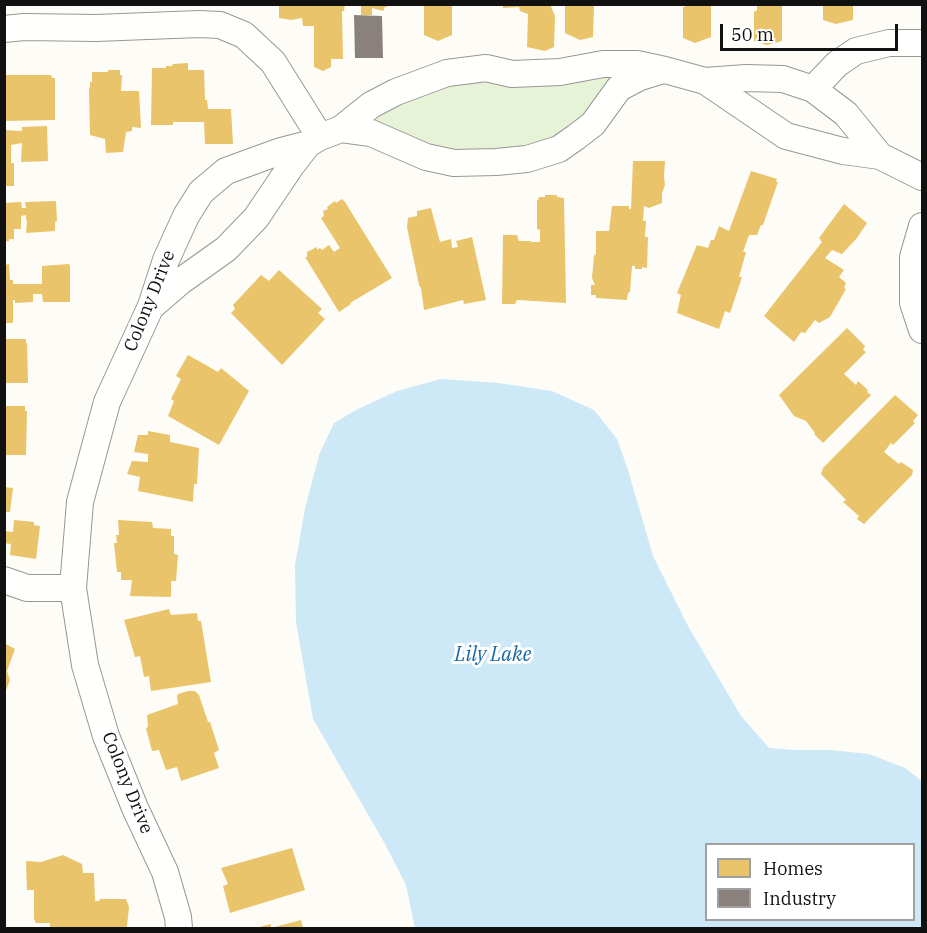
<!DOCTYPE html>
<style>
body{margin:0}
#map{position:relative;width:927px;height:933px;overflow:hidden;background:#fdfcf7;font-family:"IBM Plex Serif",serif}
canvas{display:block}
.frame{position:absolute;inset:0;border:6px solid #111;pointer-events:none}
.legend{position:absolute;left:705px;top:843px;width:210px;height:78px;box-sizing:border-box;background:#fff;border:2px solid #a0a0a0;margin:0;padding:8px 10px;list-style:none;font-size:18px;color:#111}
.legend li{display:flex;align-items:center;gap:12px;height:30px}
.legend b{width:30px;border:2px solid #a0a0a0}
.scale{position:absolute;left:720px;top:24px;width:178px;height:27px;box-sizing:border-box;border:3px solid #111;border-top:0;padding-left:8px;font-size:18px;line-height:21px;white-space:nowrap;color:#111;-webkit-text-stroke:4px #fff;paint-order:stroke}
</style>
<div id="map">
<canvas width="927" height="933"></canvas>
<div class="frame"></div>
<ul class="legend">
<li><b style="height:16px;background:#e9c46a"></b>Homes</li>
<li><b style="height:16px;background:#8a817c"></b>Industry</li>
</ul>
<div class="scale">50 m</div>
</div>
<script>
const ctx = document.querySelector('canvas').getContext('2d');
ctx.lineJoin = 'round';
function fillPath(path, color) {
  ctx.fillStyle = color;
  ctx.fill(path, 'evenodd');
}
function poly(rows) {
  const path = new Path2D();
  for (const r of rows) {
    path.moveTo(r[0], r[1]);
    for (let i = 2; i < r.length; i += 2) path.lineTo(r[i], r[i + 1]);
  }
  return path;
}
function stroke(path, color, width, dash) {
  ctx.strokeStyle = color;
  ctx.lineWidth = width;
  ctx.lineCap = dash ? 'butt' : 'round';
  ctx.setLineDash(dash || []);
  ctx.stroke(path);
}
function drawText(font, color, halo, rows, align = 'center') {
  ctx.font = font + ' "IBM Plex Serif",serif';
  ctx.lineWidth = 6;
  ctx.setLineDash([]);
  ctx.textBaseline = 'middle';
  ctx.strokeStyle = halo;
  ctx.fillStyle = color;
  for (const [text, x, y, turn = 0] of rows) {
    ctx.save();
    ctx.translate(x, y);
    ctx.rotate((+turn || 0) * Math.PI / 180);
    ctx.textAlign = isNaN(turn) ? turn : align;
    if (halo) ctx.strokeText(text, 0, 0);
    ctx.fillText(text, 0, 0);
    ctx.restore();
  }
}
fillPath(poly([
 [585,76,617,77,576,127,549,143,459,157,375,128,372,119,374,112,445,82]
]), '#e7f3d7');
fillPath(poly([
 [441,379,498,383,552,391,594,410,617,439,627,467,653,556,689,628,741,716,769,748,793,750,830,750,869,754,905,768,922,781,922,928,415,928,406,885,385,844,313,719,296,622,295,565,305,509,319,455,334,423,358,409,397,391],
 [706,844,914,844,914,920,706,920]
]), '#cde8f7');
fillPath(poly([
 [279,4,345,4,344,11,342,11,343,59,331,59,331,67,323,71,314,67,314,26,303,26,302,18,291,20,279,18],
 [361,4,392,4,392,5,385,7,383,11,372,8,372,15,361,15],
 [424,4,452,4,452,35,438,41,424,35],
 [503,4,550,4,555,16,554,47,545,51,527,47,528,14,520,11,519,7,503,8],
 [565,4,591,4,594,6,593,37,580,40,565,33],
 [685,4,711,4,711,37,695,43,683,38,683,7,685,7],
 [757,4,782,4,782,41,767,45,754,41,754,12,757,10],
 [823,4,853,4,853,20,836,24,823,20],
 [188,63,188,70,204,70,205,100,207,100,208,109,231,109,233,144,205,144,204,122,173,122,173,125,151,125,152,68,166,68,166,66,172,66,173,64],
 [108,70,120,70,120,75,122,75,121,91,139,91,141,128,132,127,132,131,126,132,123,152,106,153,105,139,90,135,89,88,90,87,90,82,92,82,92,72,108,72],
 [4,75,51,75,52,78,55,78,55,120,4,121],
 [47,126,48,161,21,162,22,143,11,145,11,163,14,163,14,186,4,186,4,130,22,131,22,127],
 [633,161,665,161,664,177,665,185,662,193,662,203,649,208,644,206,643,221,646,221,645,237,648,237,647,268,642,267,642,269,635,269,635,266,632,266,630,292,628,293,627,300,596,298,596,295,591,295,591,285,595,285,592,278,594,256,596,254,596,231,609,231,612,206,629,206,629,209,631,209],
 [751,171,777,179,776,182,778,182,763,225,761,225,757,235,749,235,743,252,746,252,739,277,742,277,730,313,725,311,719,329,677,313,681,295,677,293,697,245,708,248,711,240,714,240,719,226,729,231],
 [545,195,557,195,557,197,564,198,566,303,517,300,515,304,502,304,503,235,517,235,519,241,531,241,531,242,540,242,540,230,537,229,537,200,538,200,539,197,545,197],
 [342,199,345,202,392,278,350,303,351,304,339,312,305,257,307,257,307,252,317,247,317,250,320,248,322,250,329,245,334,252,340,248,321,218,324,216,323,211,328,209,327,207,335,201,336,203],
 [56,201,57,221,55,222,55,231,26,233,27,221,26,220,26,215,21,216,21,229,14,229,14,239,9,239,9,241,4,242,4,203,21,202,22,208,26,208,25,202],
 [844,204,867,223,857,238,842,254,832,250,825,258,844,270,839,277,846,283,844,288,846,289,830,317,819,323,815,320,805,333,801,332,794,342,764,316,822,242,819,238],
 [431,208,440,242,451,239,452,248,458,247,456,241,472,237,486,300,464,304,463,300,424,310,421,288,419,285,407,227,408,218,417,216,417,211],
 [9,264,10,280,13,280,13,284,42,284,42,266,69,264,70,267,70,302,43,302,42,294,33,294,33,302,15,303,15,300,13,300,13,323,4,323,4,265],
 [279,270,322,309,318,313,325,319,282,365,231,313,235,309,233,305,261,275,269,281],
 [847,328,865,346,863,350,866,352,844,374,856,385,858,381,868,390,867,392,871,395,823,443,814,434,815,433,806,421,794,416,779,395],
 [4,339,26,339,26,343,27,343,28,383,4,383],
 [188,355,218,372,221,368,249,391,219,445,168,416,174,401,171,399,181,379,176,376],
 [895,395,918,415,913,421,915,423,893,445,891,443,884,452,899,464,901,462,913,470,912,475,864,524,857,519,859,516,843,502,846,500,821,474,823,468],
 [4,406,25,406,25,411,27,411,26,455,4,455],
 [148,431,170,435,170,442,199,448,197,484,194,484,193,502,138,491,140,477,127,474,132,461,148,462,148,454,134,452,138,435,148,435],
 [4,487,13,488,10,512,4,512],
 [14,520,34,522,34,525,40,526,36,559,10,555,11,544,4,543,4,531,13,532],
 [118,520,152,522,153,528,171,529,171,536,174,536,174,554,178,555,176,581,171,581,171,597,130,596,132,580,121,580,121,572,117,572,114,543,117,543,116,535,119,535],
 [169,609,171,615,197,613,198,621,201,621,211,682,151,691,149,676,144,677,140,656,135,657,124,620],
 [4,643,15,649,7,671,10,680,5,693],
 [188,691,195,691,199,695,208,722,210,722,219,750,214,753,219,768,181,781,177,767,166,770,159,750,152,751,146,728,148,727,147,715,178,704,177,697,178,694],
 [292,848,305,890,230,913,223,886,228,884,221,868],
 [63,855,82,864,83,873,94,873,95,901,99,901,100,899,126,899,129,907,127,926,126,928,50,928,50,923,36,923,34,919,34,890,27,890,26,861,41,862],
 [301,920,303,928,255,928,271,924,271,928]
]), '#e9c46a');
fillPath(poly([
 [354,15,382,16,383,58,355,58]
]), '#8a817c');
const street = poly([
 [4,29,24,27,96,28,199,24,220,25,244,35,273,62,320,137],
 [705,81,746,78,783,79,813,89,846,114,880,156],
 [813,89,837,64,856,51,889,43,922,43],
 [341,129,371,133,426,157,454,163,496,162,527,159,559,149,576,137,593,124,619,88,640,77,663,70],
 [922,226,913,257,913,303,922,330],
 [152,306,181,281,226,249,256,218,291,166,308,144],
 [4,580,27,588,73,588],
 [179,928,178,917,165,872,135,808,106,736,85,665,73,588,80,502,107,402,151,306,166,260,186,216,201,192,226,171,281,151,308,144,320,137,341,129,371,105,396,92,447,73,486,68,512,74,560,72,603,64,637,64,665,70,705,81,786,136,843,151,880,156,922,177]
]);
stroke(street, '#979795', 28);
stroke(street, '#fffffe', 26);
drawText('18px', '#111', '#fff', [
 ["Colony Drive",150,301,-68],
 ["Colony Drive",127,783,68]
]);
drawText('italic 20px', '#1768a6', '#fff', [
 ["Lily Lake",493,655]
]);
</script>
